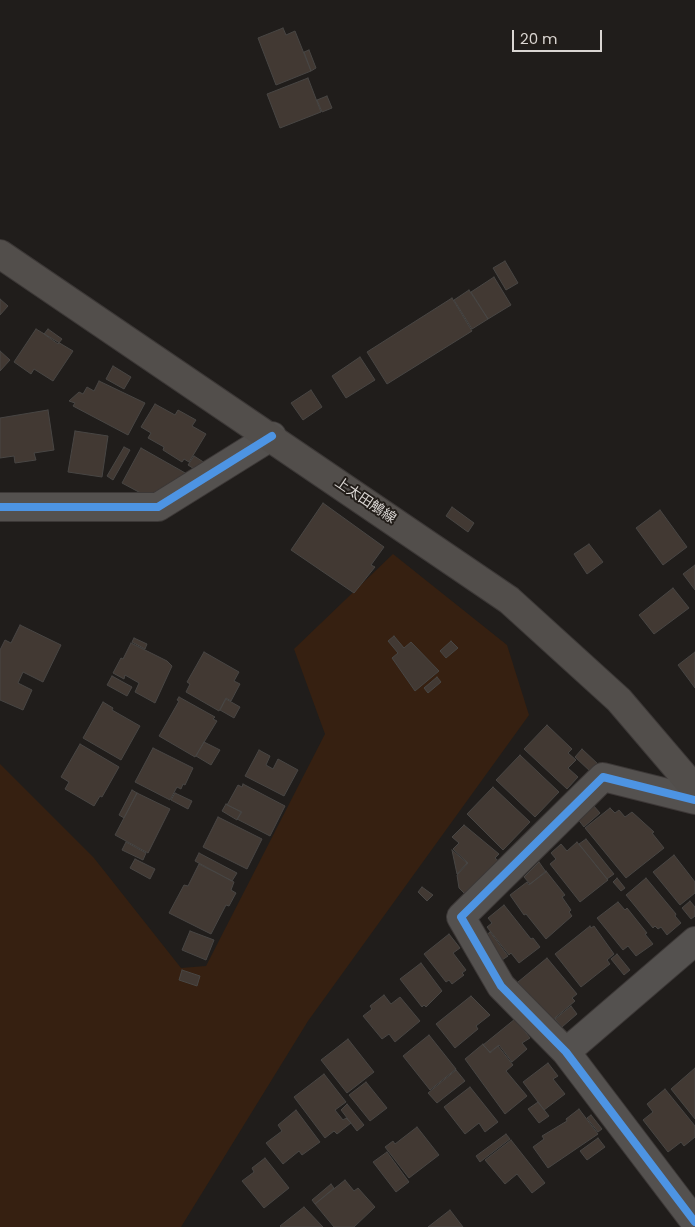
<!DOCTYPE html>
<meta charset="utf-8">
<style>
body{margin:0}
#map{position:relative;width:695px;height:1227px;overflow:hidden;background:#201d1b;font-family:Poppins,sans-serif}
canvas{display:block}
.scale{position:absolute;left:512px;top:30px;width:90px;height:22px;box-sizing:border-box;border:2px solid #dad6d3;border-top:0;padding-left:6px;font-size:15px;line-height:18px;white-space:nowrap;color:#dad6d3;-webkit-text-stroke:4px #221d19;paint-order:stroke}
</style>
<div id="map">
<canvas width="695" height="1227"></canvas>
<div class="scale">20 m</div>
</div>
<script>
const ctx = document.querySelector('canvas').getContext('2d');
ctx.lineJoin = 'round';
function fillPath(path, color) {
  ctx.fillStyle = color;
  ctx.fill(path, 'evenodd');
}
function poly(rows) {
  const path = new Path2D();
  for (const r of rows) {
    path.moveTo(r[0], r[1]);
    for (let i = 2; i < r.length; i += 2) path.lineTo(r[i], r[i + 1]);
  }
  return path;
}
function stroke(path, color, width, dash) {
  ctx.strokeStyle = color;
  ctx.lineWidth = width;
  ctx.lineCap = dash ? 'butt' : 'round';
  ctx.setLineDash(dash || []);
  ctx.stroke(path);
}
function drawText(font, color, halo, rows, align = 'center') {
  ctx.font = font + ' Poppins,"Noto Sans JP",sans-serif';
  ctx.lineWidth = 4;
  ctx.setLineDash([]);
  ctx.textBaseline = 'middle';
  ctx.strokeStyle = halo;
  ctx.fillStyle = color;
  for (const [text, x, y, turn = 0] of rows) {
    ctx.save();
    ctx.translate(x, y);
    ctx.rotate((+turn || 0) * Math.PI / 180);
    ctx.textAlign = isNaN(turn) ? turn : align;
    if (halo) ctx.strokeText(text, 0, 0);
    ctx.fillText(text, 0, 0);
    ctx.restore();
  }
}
fillPath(poly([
 [393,554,507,645,529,715,308,1021,181,1227,0,1227,0,764,94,858,181,968,206,966,325,734,294,649]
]), '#362011');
const building = poly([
 [283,28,286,35,295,31,311,71,276,85,258,38,283,28],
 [309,50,316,68,311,71,304,52,309,50],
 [308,78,321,112,280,128,267,94,308,78],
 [327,96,332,108,322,112,317,100,327,96],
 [505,261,518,283,506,290,493,268,505,261],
 [494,277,511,305,488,319,471,292,494,277],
 [469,290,488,319,472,329,454,300,469,290],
 [452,298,472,331,387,384,367,352,452,298],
 [0,299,8,306,0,315,0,299],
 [36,329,73,351,53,381,34,369,31,374,14,362,36,329],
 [48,329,62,339,58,344,44,334,48,329],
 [0,351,10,360,0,371,0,351],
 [360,357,375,380,346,398,332,376,360,357],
 [113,366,131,377,124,389,106,379,113,366],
 [99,381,145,403,128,435,73,406,75,403,69,401,79,392,83,394,87,387,94,391,99,381],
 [311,390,322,407,303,420,291,403,311,390],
 [155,404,175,415,178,410,196,420,192,426,206,434,189,462,184,459,182,462,163,450,164,447,148,438,151,433,141,427,155,404],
 [48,410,54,450,34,453,36,460,15,463,14,456,0,458,0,418,48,410],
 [75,431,108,436,102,477,68,472,75,431],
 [124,447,130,450,113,480,107,476,124,447],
 [141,448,187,474,163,500,150,498,122,483,141,448],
 [194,456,205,463,199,472,188,465,194,456],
 [323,503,384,547,371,565,375,567,354,593,291,550,323,503],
 [452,507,474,523,468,532,446,516,452,507],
 [660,510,687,547,663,565,636,528,660,510],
 [589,544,603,562,587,574,574,554,589,544],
 [695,565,695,590,683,574,695,565],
 [673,588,689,608,654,634,639,615,673,588],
 [20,625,61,645,43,682,23,672,18,683,32,690,23,710,0,700,0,650,5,640,11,643,20,625],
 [394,636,404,648,411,642,439,671,415,691,392,658,398,653,388,641,394,636],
 [134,638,147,644,145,649,132,642,134,638],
 [451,641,458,648,446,658,440,651,451,641],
 [131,643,167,661,172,666,155,703,135,692,139,683,125,675,124,679,113,673,121,658,123,659,131,643],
 [204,652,239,672,234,681,240,684,231,701,226,698,219,711,186,692,190,684,187,682,204,652],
 [695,652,695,688,678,665,695,652],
 [112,676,132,687,127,696,107,685,112,676],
 [437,677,441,682,428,693,424,688,437,677],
 [179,697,215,717,213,719,217,721,195,757,159,736,179,701,177,700,179,697],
 [226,699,240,707,234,718,220,710,226,699],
 [103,702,113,708,112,710,140,726,121,760,83,738,103,702],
 [547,725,572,749,568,753,576,760,568,768,578,777,567,789,524,749,547,725],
 [204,742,220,750,211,765,196,756,204,742],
 [80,744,119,767,102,797,100,796,94,806,65,789,69,782,61,777,80,744],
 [153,748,193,768,185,785,183,784,181,789,177,787,170,800,135,782,153,748],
 [582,749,599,765,592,773,575,757,582,749],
 [259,750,270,756,266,765,273,769,278,759,298,770,284,796,245,776,259,750],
 [520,755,559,792,535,817,496,780,520,755],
 [243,784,285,806,270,836,237,819,242,812,227,805,238,785,242,787,243,784],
 [493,787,530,822,503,850,467,814,493,787],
 [132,790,137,793,124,818,119,815,132,790],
 [137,793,170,809,148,853,115,835,137,793],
 [175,793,192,801,188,809,171,800,175,793],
 [226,804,241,812,237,820,222,811,226,804],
 [593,805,600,813,584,827,577,818,593,805],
 [610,808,615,813,619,810,625,817,632,812,654,832,652,833,664,848,626,878,585,828,610,808],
 [218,817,262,839,247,869,203,847,218,817],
 [464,825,499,854,495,858,502,864,468,897,459,888,457,875,468,863,453,849,459,843,452,837,464,825],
 [586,839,614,874,607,879,579,844,586,839],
 [126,842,146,853,143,860,122,850,126,842],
 [577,842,608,880,580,902,550,864,556,859,551,853,561,844,567,851,577,842],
 [452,850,467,863,457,874,452,850],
 [199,853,237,873,232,881,195,861,199,853],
 [674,855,695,882,695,893,680,905,653,872,674,855],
 [135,859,155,869,150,879,130,868,135,859],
 [539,862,546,872,530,884,524,877,539,862],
 [199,864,234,882,231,890,236,893,229,906,226,905,211,934,169,913,184,885,188,886,199,864],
 [546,871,565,895,562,897,571,910,569,912,572,916,546,939,526,914,524,915,510,895,527,882,529,885,546,871],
 [617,878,625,888,621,891,613,882,617,878],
 [646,878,676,914,675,916,681,923,667,935,661,927,658,929,655,926,653,928,626,895,646,878],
 [422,887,433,895,427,901,418,892,422,887],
 [690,901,695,907,695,916,691,919,682,908,690,901],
 [618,902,625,910,627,908,647,933,645,934,653,944,636,956,628,946,623,950,597,918,618,902],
 [504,905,531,939,533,938,540,947,519,963,511,953,509,955,487,927,492,923,488,918,504,905],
 [590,926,591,928,594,926,614,954,607,960,610,964,581,987,555,954,590,926],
 [190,931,214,940,206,960,182,950,190,931],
 [490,932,508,956,502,960,484,937,490,932],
 [449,934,460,948,453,953,466,970,462,973,464,975,452,984,449,980,446,982,424,954,449,934],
 [617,954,630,970,624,975,611,959,617,954],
 [547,958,577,994,572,998,575,1001,550,1022,518,982,547,958],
 [421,963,442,991,426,1007,424,1005,422,1007,400,979,421,963],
 [182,970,200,976,197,986,179,980,182,970],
 [384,995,391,1004,400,997,420,1021,395,1042,389,1034,382,1039,363,1016,372,1009,370,1006,384,995],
 [471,996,490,1015,476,1026,478,1029,455,1048,436,1024,471,996],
 [571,1006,577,1014,562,1027,555,1019,571,1006],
 [515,1019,530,1038,522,1043,527,1049,512,1062,499,1045,490,1052,483,1045,515,1019],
 [429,1035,456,1069,430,1090,403,1056,429,1035],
 [348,1039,374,1072,347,1093,321,1060,348,1039],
 [483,1044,490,1053,498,1046,513,1065,506,1071,527,1096,505,1114,465,1059,483,1044],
 [548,1063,558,1076,553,1079,565,1094,544,1110,523,1082,548,1063],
 [695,1068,695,1119,671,1089,695,1068],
 [456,1070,465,1081,437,1103,428,1093,456,1070],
 [324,1074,346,1102,335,1110,343,1120,346,1118,351,1123,337,1134,334,1131,325,1138,294,1097,324,1074],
 [366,1082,387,1108,370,1121,349,1095,366,1082],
 [470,1087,498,1122,485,1132,479,1123,465,1134,444,1107,470,1087],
 [665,1089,695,1126,695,1137,684,1146,681,1142,668,1152,643,1120,653,1112,647,1104,665,1089],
 [538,1102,549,1116,539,1123,528,1109,538,1102],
 [347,1104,364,1125,357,1131,341,1110,347,1104],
 [579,1109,598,1134,548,1168,533,1147,544,1139,542,1136,567,1121,566,1119,579,1109],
 [296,1110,320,1142,302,1155,299,1151,283,1164,266,1143,282,1131,278,1125,296,1110],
 [591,1115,602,1129,598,1132,587,1118,591,1115],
 [417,1127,439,1155,409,1178,385,1147,393,1141,395,1144,417,1127],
 [506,1134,510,1139,480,1162,476,1156,506,1134],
 [598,1138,605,1147,587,1160,580,1151,598,1138],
 [511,1140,545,1183,532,1193,517,1174,505,1184,485,1160,511,1140],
 [387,1152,409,1182,396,1192,373,1162,387,1152],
 [265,1158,289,1188,264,1208,242,1181,254,1172,252,1168,265,1158],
 [345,1180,354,1191,358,1188,375,1207,354,1227,334,1227,315,1204,345,1180],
 [331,1184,334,1188,315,1204,312,1200,331,1184],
 [304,1207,323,1227,281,1227,280,1226,304,1207],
 [450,1210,463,1227,428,1227,450,1210]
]);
fillPath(building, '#423933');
stroke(building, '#484644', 1);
const street = poly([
 [0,507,158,507,272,436],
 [695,800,603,777,461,917,501,986,566,1052,695,1222],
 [566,1052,695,941]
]);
const secondary = poly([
 [0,254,509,600,619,700,695,789]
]);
stroke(street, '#3c3837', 30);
stroke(secondary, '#3c3837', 30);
stroke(street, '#54514f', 28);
stroke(secondary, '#524e4b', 28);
stroke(poly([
 [0,507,158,507,272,436],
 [695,800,603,777,461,917,501,986,566,1052,695,1222]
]), '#4d94e3', 8);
drawText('14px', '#dad6d3', '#221d19', [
 ["上太田鵤線",365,501,34]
]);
</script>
